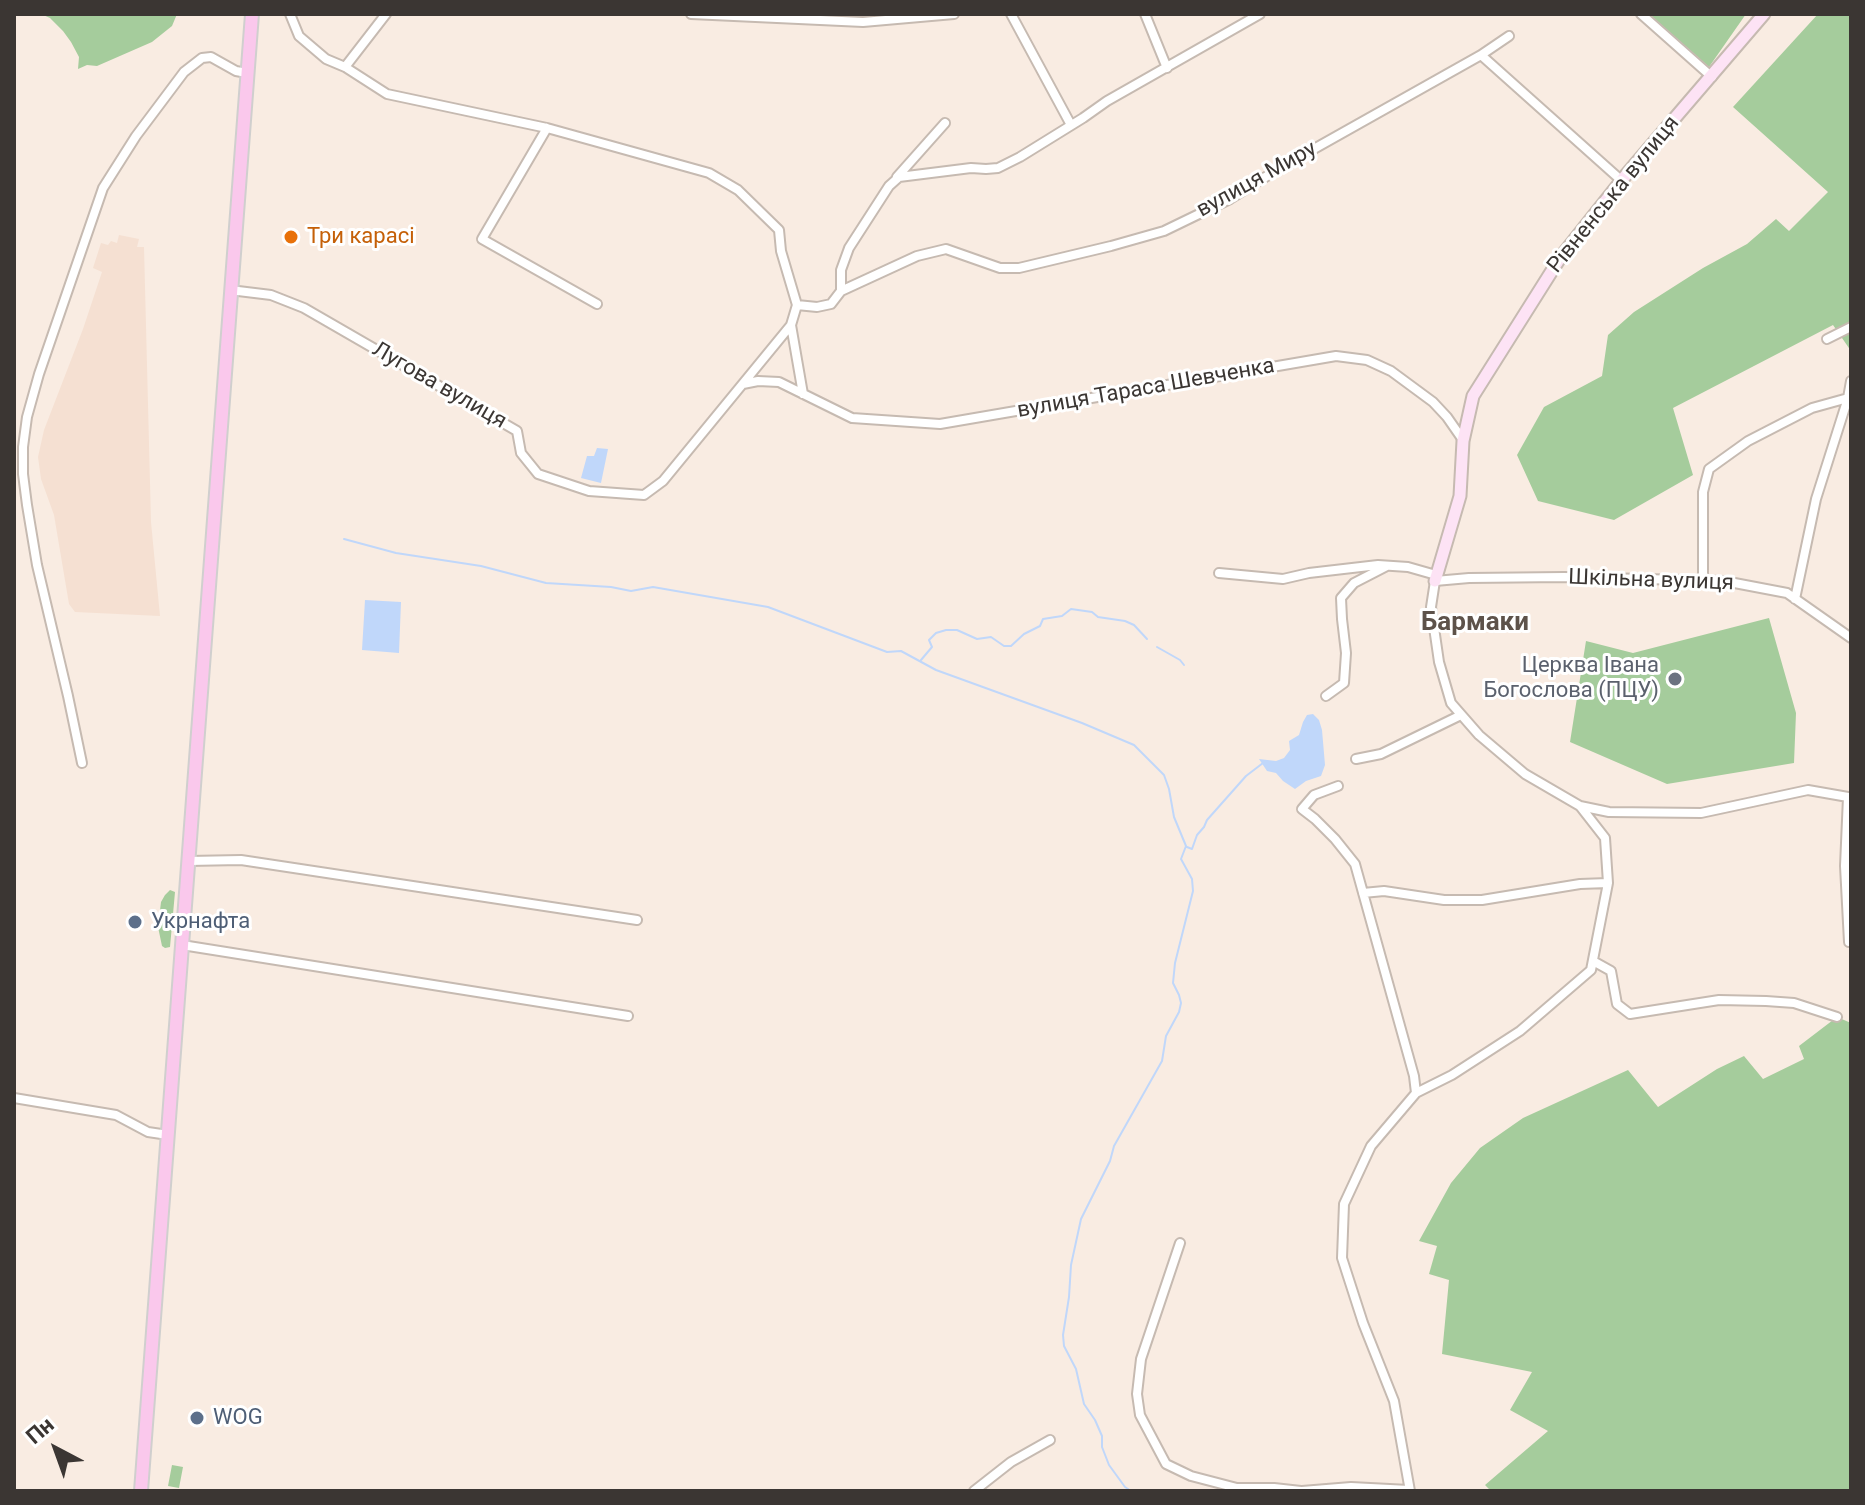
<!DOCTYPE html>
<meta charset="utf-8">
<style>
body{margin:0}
#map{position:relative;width:1865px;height:1505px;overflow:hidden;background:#f9ece2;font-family:Roboto,sans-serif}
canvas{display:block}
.frame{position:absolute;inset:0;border:16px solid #3b3633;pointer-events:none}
.north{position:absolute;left:16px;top:1409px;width:80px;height:80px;-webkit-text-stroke:6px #fff;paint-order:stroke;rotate:319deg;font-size:22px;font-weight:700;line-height:32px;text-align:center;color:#3b3633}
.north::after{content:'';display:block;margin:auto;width:28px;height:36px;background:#3b3633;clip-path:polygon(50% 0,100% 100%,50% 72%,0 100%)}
</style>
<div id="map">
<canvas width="1865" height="1505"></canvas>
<div class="frame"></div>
<div class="north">Пн</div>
</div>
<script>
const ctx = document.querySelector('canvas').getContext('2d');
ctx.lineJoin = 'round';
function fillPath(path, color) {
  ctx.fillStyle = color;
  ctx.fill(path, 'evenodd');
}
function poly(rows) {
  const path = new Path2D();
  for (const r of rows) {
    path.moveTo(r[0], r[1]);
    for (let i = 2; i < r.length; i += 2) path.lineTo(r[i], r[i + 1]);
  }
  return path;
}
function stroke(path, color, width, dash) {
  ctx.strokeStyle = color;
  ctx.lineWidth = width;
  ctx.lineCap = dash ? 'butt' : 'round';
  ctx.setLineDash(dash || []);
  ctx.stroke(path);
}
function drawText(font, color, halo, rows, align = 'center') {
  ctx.font = font + ' Roboto,sans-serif';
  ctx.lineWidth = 6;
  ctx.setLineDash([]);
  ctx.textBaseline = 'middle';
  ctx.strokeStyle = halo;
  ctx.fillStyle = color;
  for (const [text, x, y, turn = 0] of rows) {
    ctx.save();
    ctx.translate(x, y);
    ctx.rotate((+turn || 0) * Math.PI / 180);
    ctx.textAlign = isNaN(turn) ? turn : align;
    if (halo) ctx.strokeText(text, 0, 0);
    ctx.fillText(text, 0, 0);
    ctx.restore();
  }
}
fillPath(poly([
 [119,235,139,239,137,247,144,247,151,522,160,616,75,612,69,604,54,515,41,479,38,457,44,430,83,329,102,272,93,268,101,243,108,245,111,241,117,243]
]), '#f5e0d2');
fillPath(poly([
 [41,14,177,14,172,26,152,42,97,66,87,65,78,69,79,57,71,42,63,31,50,18],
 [1649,14,1746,14,1709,67],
 [1818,14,1851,14,1851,351,1833,325,1673,408,1693,475,1614,520,1538,501,1517,455,1544,407,1602,376,1608,335,1634,312,1703,268,1747,244,1776,219,1789,231,1828,192,1733,107],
 [1769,618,1796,713,1794,763,1667,784,1570,742,1586,641,1633,653],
 [170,890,175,892,170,947,165,948,162,946,158,927,161,902,165,895],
 [1837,1017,1851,1023,1851,1491,1491,1491,1485,1485,1548,1431,1510,1410,1532,1372,1442,1354,1449,1280,1429,1274,1437,1246,1419,1241,1451,1183,1480,1148,1523,1118,1628,1070,1658,1107,1717,1069,1744,1056,1763,1079,1804,1059,1799,1046],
 [172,1465,183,1467,179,1488,168,1486]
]), '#a5cc9c');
fillPath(poly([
 [597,448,608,449,601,483,581,478,587,456,594,456],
 [365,600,401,602,399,653,362,650],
 [1313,714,1319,720,1322,730,1325,765,1321,776,1306,781,1295,789,1283,781,1276,773,1267,771,1259,759,1276,761,1284,758,1290,750,1289,741,1299,735,1303,722,1307,715]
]), '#c0d7fa');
stroke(poly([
 [344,539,396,553,481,566,546,583,611,587,631,591,653,587,768,607,887,652,901,651,936,670,1082,723,1134,745,1164,775,1169,789,1174,817,1186,846,1181,859,1192,879,1193,891,1175,963,1173,983,1179,995,1181,1003,1179,1012,1166,1036,1162,1061,1114,1146,1110,1161,1081,1219,1071,1265,1069,1297,1063,1335,1064,1346,1076,1369,1084,1404,1095,1420,1102,1436,1102,1447,1109,1465,1125,1487,1131,1491],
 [1157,647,1180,660,1184,665],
 [921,660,932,647,929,640,936,633,946,630,957,630,977,639,991,637,1004,646,1011,646,1024,634,1040,626,1043,619,1062,616,1071,609,1092,612,1098,617,1125,621,1134,625,1147,639],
 [1187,847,1192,849,1197,835,1204,827,1207,820,1246,776,1263,763]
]), '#c0d7fa', 2);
const street = poly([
 [290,14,299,36,326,59,345,67,387,94,547,128,709,173,738,190,779,230,781,251,797,305,791,325,803,394],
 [691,14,863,22,954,14],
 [1011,14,1071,125],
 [1145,14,1167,68],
 [1641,14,1712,77],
 [1481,55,1509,36],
 [345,67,386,14],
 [547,128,482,239,597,304],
 [897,177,945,123],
 [230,290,271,295,304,308,517,431,521,453,538,474,589,491,644,495,663,481,791,325],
 [841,291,917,256,946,249,1000,268,1019,268,1111,246,1164,231,1230,199,1280,168,1481,55,1622,181],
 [797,305,817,307,831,304,841,291,841,270,849,248,889,186,899,177,971,168,986,169,998,168,1020,157,1083,118,1107,101,1260,14],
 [1827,339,1851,327],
 [743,384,758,381,779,382,852,418,940,424,1336,356,1367,360,1391,371,1433,402,1447,417,1463,440],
 [1219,573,1283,579,1309,573,1378,565,1408,567,1436,575],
 [1703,581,1703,492,1709,469,1748,441,1812,408,1848,398],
 [1795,599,1816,499,1848,398,1851,381],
 [1326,696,1344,683,1346,653,1342,619,1341,598,1354,583,1387,566],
 [1356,759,1381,754,1461,715],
 [82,763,68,696,37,565,27,505,23,474,23,447,27,417,39,374,103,188,136,136,184,72,202,58,211,57,236,71,247,73],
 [1338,786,1314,795,1302,809,1315,819,1335,839,1355,864,1414,1076,1416,1093],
 [1580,806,1609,812,1701,813,1808,790,1848,797,1845,866,1849,942],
 [188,861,241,860,637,920],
 [1363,893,1384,891,1444,900,1482,900,1580,884,1608,883],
 [182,945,628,1016],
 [1593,961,1611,971,1617,1004,1630,1014,1719,1000,1766,1001,1794,1003,1837,1017],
 [14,1098,116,1115,148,1132,168,1135],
 [1180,1243,1141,1359,1137,1394,1140,1415,1166,1464,1191,1476,1237,1488,1274,1488,1301,1491],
 [974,1491,1011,1462,1050,1440],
 [1302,1491,1351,1487,1409,1490],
 [1410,1491,1394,1401,1363,1323,1342,1258,1344,1204,1371,1146,1416,1093,1452,1075,1520,1031,1591,970,1608,883,1605,838,1580,806,1525,774,1479,735,1451,703,1439,662,1431,607,1435,581,1469,578,1564,577,1724,581,1787,593,1851,638]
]);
const secondary = poly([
 [1435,581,1460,496,1463,441,1473,396,1560,258,1626,175,1764,14]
]);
const primary = poly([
 [141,1491,252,14]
]);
stroke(street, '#c6bab1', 12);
stroke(secondary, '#c6bab1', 15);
stroke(primary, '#d0cfce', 16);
stroke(street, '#fff', 8);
stroke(secondary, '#fde3f5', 11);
stroke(primary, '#fac8ec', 12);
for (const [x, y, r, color] of [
 [291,237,8,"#e8710a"],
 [1675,679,8,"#6b7280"],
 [135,922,8,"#5c6f8a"],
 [197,1418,8,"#5c6f8a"]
]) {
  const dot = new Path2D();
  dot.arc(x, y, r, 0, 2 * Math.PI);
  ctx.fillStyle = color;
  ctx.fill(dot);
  stroke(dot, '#fff', 3);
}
drawText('22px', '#3b3633', '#fff', [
 ["вулиця Миру",1257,180,-29],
 ["Рівненська вулиця",1614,195,-51],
 ["Лугова вулиця",439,386,30],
 ["вулиця Тараса Шевченка",1146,389,-10],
 ["Шкільна вулиця",1651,581,2]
]);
drawText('22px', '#c56008', '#fff', [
 ["Три карасі",307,237]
], 'left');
drawText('22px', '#5b616d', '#fff', [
 ["Церква Івана",1659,666],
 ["Богослова (ПЦУ)",1659,691]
], 'right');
drawText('22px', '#4e5e75', '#fff', [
 ["Укрнафта",151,922],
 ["WOG",213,1418]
], 'left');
drawText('bold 26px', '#5d524a', '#fff', [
 ["Бармаки",1475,623]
]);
</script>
